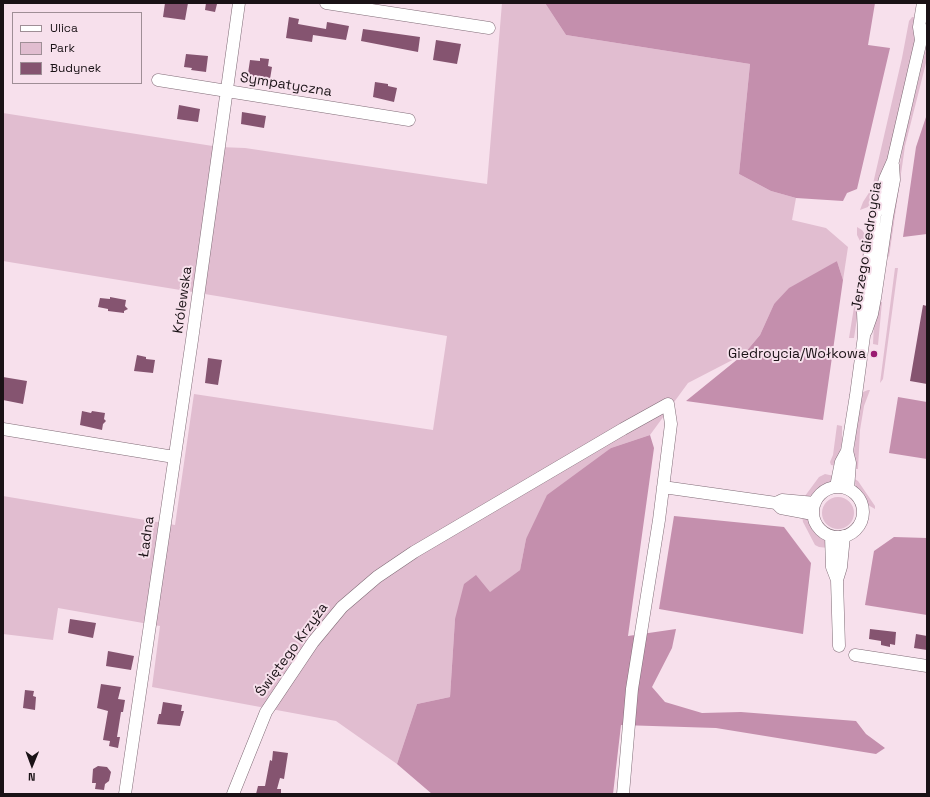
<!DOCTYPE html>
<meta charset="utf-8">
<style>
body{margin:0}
#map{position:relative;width:930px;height:797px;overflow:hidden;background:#f7e0ec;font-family:"Space Grotesk",sans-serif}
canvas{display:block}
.frame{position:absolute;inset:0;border:4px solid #1a1216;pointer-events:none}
.legend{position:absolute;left:12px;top:12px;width:130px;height:72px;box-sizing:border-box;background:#f7e0ec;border:1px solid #9f8e96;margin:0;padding:5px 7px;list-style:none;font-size:12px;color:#1a1216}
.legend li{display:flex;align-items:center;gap:8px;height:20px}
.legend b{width:20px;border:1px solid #9f8e96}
.north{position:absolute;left:12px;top:745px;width:40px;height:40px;-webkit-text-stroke:3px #f7e0ec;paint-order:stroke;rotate:181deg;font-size:11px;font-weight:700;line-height:16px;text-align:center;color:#1a1216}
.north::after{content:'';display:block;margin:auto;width:14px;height:18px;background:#1a1216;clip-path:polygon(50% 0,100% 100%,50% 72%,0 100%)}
</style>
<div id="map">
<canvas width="930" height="797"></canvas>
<div class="frame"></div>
<ul class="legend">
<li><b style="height:5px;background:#fff"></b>Ulica</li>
<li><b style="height:11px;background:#e1bdd0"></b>Park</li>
<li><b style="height:11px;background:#855470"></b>Budynek</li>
</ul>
<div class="north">N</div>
</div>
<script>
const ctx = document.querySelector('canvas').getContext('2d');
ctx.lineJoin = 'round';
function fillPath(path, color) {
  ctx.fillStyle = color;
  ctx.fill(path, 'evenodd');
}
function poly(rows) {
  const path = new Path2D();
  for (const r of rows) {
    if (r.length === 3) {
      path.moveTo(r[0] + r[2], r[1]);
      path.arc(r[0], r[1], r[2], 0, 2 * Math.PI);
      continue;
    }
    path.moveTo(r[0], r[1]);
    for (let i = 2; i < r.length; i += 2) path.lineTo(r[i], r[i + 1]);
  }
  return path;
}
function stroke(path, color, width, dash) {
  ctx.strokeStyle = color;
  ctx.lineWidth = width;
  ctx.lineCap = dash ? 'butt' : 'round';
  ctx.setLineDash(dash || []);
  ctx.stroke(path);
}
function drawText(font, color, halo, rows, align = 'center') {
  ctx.font = font + ' "Space Grotesk",sans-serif';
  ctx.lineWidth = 4;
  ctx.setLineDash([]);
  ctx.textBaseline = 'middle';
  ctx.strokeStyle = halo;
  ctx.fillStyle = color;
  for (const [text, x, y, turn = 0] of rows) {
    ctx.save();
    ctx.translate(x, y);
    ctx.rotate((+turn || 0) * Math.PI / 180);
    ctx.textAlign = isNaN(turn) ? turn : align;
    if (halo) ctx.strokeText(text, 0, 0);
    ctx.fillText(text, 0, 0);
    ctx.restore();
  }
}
fillPath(poly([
 [502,3,545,3,566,35,750,64,739,174,771,191,796,198,792,220,826,228,848,247,843,280,837,261,774,304,760,335,744,354,688,383,650,435,611,448,526,539,520,570,455,619,450,697,417,704,397,764,336,721,152,687,160,626,58,608,53,640,3,634,3,496,175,525,194,394,433,430,447,336,223,297,3,261,3,113,219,147,245,148,487,184],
 [912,17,917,17,914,47,892,144,874,202,868,207,860,210,863,202,872,188,902,58,909,21],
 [927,44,927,59,905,146,889,257,886,254,903,144],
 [857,227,862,230,867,237,862,289,859,288,858,286,863,250,861,243,857,235],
 [895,268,898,268,883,379,880,383],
 [858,298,860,299,854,338,849,338,855,301],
 [878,301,882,302,878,345,873,344,874,323],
 [868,390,870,390,864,406,860,430,858,469,853,469,855,435,859,408,863,392],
 [837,425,842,426,842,442,837,466,831,465,830,462,833,455],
 [825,474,834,476,829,483,817,494,812,497,805,496,819,477],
 [853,478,858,481,875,506,875,509,868,505,865,501,857,489],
 [838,513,16],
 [802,516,810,521,814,528,824,539,828,548,819,547,815,545,803,522]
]), '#e1bdd0');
fillPath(poly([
 [545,3,875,3,868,45,890,48,857,189,847,193,843,201,796,198,771,191,739,174,750,64,566,35],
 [927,114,927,234,903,237,916,147],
 [837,261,843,280,823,420,686,401,744,354,760,335,774,304,789,288],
 [898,397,927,402,927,459,889,453],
 [650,435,654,448,628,636,676,629,672,648,652,687,665,702,702,713,741,712,856,721,866,734,885,748,876,754,716,728,621,725,613,794,432,794,397,764,417,704,450,697,455,619,464,584,476,575,490,592,520,570,526,539,547,495,611,448],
 [674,516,784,527,811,563,803,634,659,609],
 [894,537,927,538,927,615,865,605,874,551]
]), '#c48fad');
fillPath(poly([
 [165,3,188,3,185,20,163,17],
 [206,3,217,4,215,12,205,10],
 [289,17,299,19,298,24,326,29,327,22,349,26,346,40,313,35,312,42,286,38],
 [363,29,420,37,418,52,361,41],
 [436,40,461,44,457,64,433,60],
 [186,54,208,56,206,72,191,70,192,68,184,67],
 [260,58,269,59,268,66,272,67,270,79,258,77,257,81,247,80,250,60,260,61],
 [375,82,388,84,388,86,397,88,394,102,373,97],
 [179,105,200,109,198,122,177,119],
 [242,112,266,116,264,128,241,124],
 [110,297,126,300,125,306,128,309,124,311,124,313,108,311,108,309,98,307,100,298,110,299],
 [923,305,927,306,927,384,910,381],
 [137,355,146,357,146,359,155,360,153,373,134,371],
 [208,358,222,360,218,385,205,383],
 [3,377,27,381,23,404,3,400],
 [82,411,91,413,92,411,105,413,104,419,106,421,103,424,102,430,80,425],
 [70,619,96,623,93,638,68,633],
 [870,629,896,632,895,645,890,644,890,647,881,645,881,641,869,639],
 [916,634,927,636,927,650,914,648],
 [108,651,134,656,131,670,106,666],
 [101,684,121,687,118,699,125,700,123,712,121,712,117,737,120,737,118,748,109,746,110,741,103,740,108,711,97,708],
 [25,690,34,691,33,696,36,697,35,710,23,708],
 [163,702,182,705,181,711,184,711,180,726,157,724,159,714,161,714],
 [273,751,288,753,284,779,280,778,277,789,281,789,281,794,256,794,258,786,265,786,270,760,272,761],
 [98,766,107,767,111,772,109,781,105,784,104,790,95,789,96,783,92,783,93,769]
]), '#855470');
const street = poly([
 [326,3,489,28],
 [921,40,919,27,923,3],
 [158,80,409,120],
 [866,331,872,314,875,298,887,217,894,180,893,165],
 [3,429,174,457],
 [847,451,850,463,848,489],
 [663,487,776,503,782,500,815,503],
 [836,487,841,462,847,451,856,395,864,336,863,312,864,296,875,215,885,179,893,161,921,40,927,30],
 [838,512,25],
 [776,503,781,508,813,514],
 [831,536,832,567,837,580],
 [839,646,837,580,841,567,844,536],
 [855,655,927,666],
 [125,794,192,340,239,3],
 [233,794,266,712,313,642,342,607,377,577,414,552,623,429,668,404,671,424,659,520,632,689,623,794]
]);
stroke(street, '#806c77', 13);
stroke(street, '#fff', 12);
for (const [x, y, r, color] of [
 [874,354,4,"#9a1b72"]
]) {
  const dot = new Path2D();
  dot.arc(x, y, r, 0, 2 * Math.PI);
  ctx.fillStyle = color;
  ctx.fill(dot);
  stroke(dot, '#f7e0ec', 1.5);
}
drawText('14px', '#1a1216', '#f7e0ec', [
 ["Sympatyczna",286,85,9],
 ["Jerzego Giedroycia",867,246,-81],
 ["Królewska",183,300,-82],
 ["Ładna",147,537,-82],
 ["Świętego Krzyża",292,650,-54]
]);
drawText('14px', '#1a1216', '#f7e0ec', [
 ["Giedroycia/Wołkowa",866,354]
], 'right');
</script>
